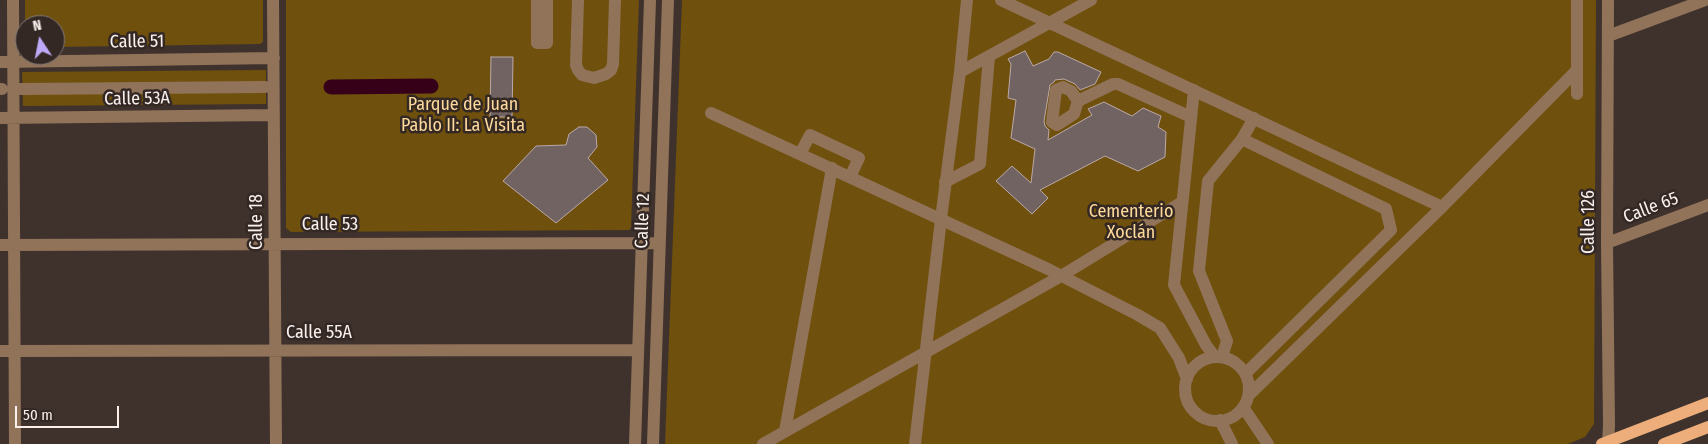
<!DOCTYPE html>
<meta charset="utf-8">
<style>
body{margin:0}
#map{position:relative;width:1708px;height:444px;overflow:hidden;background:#3f322d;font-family:"Fira Sans Condensed",sans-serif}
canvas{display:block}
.north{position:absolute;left:15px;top:15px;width:50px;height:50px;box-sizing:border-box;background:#342824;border:1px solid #837874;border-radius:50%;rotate:349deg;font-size:14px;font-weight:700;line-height:20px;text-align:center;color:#f9f0ed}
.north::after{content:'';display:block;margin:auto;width:18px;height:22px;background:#bda9f5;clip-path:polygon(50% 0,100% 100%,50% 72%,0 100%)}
.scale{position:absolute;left:15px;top:406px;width:104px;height:22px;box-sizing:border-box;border:2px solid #f9f0ed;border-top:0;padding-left:6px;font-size:15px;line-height:18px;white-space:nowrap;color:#f9f0ed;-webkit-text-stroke:4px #342824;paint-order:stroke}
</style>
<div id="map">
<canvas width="1708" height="444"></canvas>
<div class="north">N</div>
<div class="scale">50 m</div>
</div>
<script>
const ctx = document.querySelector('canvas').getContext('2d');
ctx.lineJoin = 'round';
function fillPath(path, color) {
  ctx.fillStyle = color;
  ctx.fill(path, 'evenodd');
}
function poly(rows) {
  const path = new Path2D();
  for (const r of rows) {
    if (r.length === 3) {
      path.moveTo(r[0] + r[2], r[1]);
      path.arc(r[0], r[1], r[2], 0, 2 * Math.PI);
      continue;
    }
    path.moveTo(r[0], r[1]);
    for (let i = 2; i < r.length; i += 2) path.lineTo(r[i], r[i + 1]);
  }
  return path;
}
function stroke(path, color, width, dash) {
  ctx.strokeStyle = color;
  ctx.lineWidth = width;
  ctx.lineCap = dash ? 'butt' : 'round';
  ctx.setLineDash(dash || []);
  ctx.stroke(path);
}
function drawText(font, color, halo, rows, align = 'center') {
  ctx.font = font + ' "Fira Sans Condensed",sans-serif';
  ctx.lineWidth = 5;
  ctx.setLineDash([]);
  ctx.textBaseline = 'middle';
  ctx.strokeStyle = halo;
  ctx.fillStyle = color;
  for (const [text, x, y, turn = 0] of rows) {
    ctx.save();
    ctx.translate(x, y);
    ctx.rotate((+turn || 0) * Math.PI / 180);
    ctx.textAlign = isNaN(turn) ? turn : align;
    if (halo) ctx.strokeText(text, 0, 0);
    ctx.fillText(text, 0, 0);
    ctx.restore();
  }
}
fillPath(poly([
 [25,0,263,0,263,42,260,44,55,47,55,25,25,25],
 [286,0,639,0,631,228,629,230,291,232,286,228],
 [682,0,1596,0,1594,424,1585,437,1568,444,665,444],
 [266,70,266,104,23,106,22,72]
]), '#6f500c');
stroke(poly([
 [331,87,431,86]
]), '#370019', 15);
const building = poly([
 [1025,51,1033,66,1049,59,1054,52,1058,52,1101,72,1095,84,1080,90,1075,84,1064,79,1055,80,1054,82,1050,85,1044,121,1045,126,1049,130,1048,140,1092,115,1088,109,1104,102,1132,116,1143,108,1161,116,1158,127,1166,132,1165,157,1138,171,1105,156,1040,190,1048,198,1032,214,996,181,1012,166,1031,183,1035,149,1011,138,1016,100,1008,98,1011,64,1008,59,1025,51],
 [491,57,513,57,512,117,490,117,491,57],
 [579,127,587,127,596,135,597,147,588,158,608,180,556,223,503,181,536,146,566,145,569,134,579,127]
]);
fillPath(building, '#726363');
stroke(building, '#bba9a9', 1);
stroke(poly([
 [13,0,15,444],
 [273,0,276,444],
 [537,0,537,43,547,43,547,0],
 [578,0,576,65,578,70,582,75,594,78,606,74,611,70,613,64,615,0],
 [1001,0,1442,207],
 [1608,36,1705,0],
 [0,62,274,58],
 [960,72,1091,0],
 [0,89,2,89],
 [21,89,265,87],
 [1194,90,1174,285,1206,345,1215,357],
 [1577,94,1577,0],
 [1078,101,1074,114,1057,125,1052,122,1056,90,1063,87,1071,91,1078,101,1113,84,1118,84,1191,117],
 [711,113,1048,269,1138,315,1160,328,1179,358,1187,379],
 [0,118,274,115],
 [1242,139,1254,118],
 [800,154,810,135,859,158,850,177],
 [945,182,980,164,989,57],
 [1607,243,1708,205],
 [0,245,659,243],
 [0,351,638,350],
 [1222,357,1227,341,1199,271,1208,181,1242,139,1386,209,1391,230,1245,374],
 [1217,389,32],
 [1248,396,1442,207,1577,70],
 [1243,407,1268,444],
 [1220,420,1232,444],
 [785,431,832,168],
 [635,444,650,0],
 [653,444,668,0],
 [763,444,1061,276,1182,202],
 [915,444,941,219,960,72,967,0],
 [1608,444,1609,425,1607,243,1608,0]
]), '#91735a', 12);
stroke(poly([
 [1602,444,1708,403],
 [1664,444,1708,427]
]), '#edae7b', 12);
drawText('18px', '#f9f0ed', '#342824', [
 ["Calle 51",137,42,-1],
 ["Calle 53A",137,99,-1],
 ["Calle 65",1651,208,-21],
 ["Calle 12",643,221,-88],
 ["Calle 18",257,222,-90],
 ["Calle 126",1589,222,-90],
 ["Calle 53",330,225],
 ["Calle 55A",319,333]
]);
drawText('18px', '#fdd99b', '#342824', [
 ["Parque de Juan",463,105],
 ["Pablo II: La Visita",463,126],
 ["Cementerio",1131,212],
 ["Xoclán",1131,233]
]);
</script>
